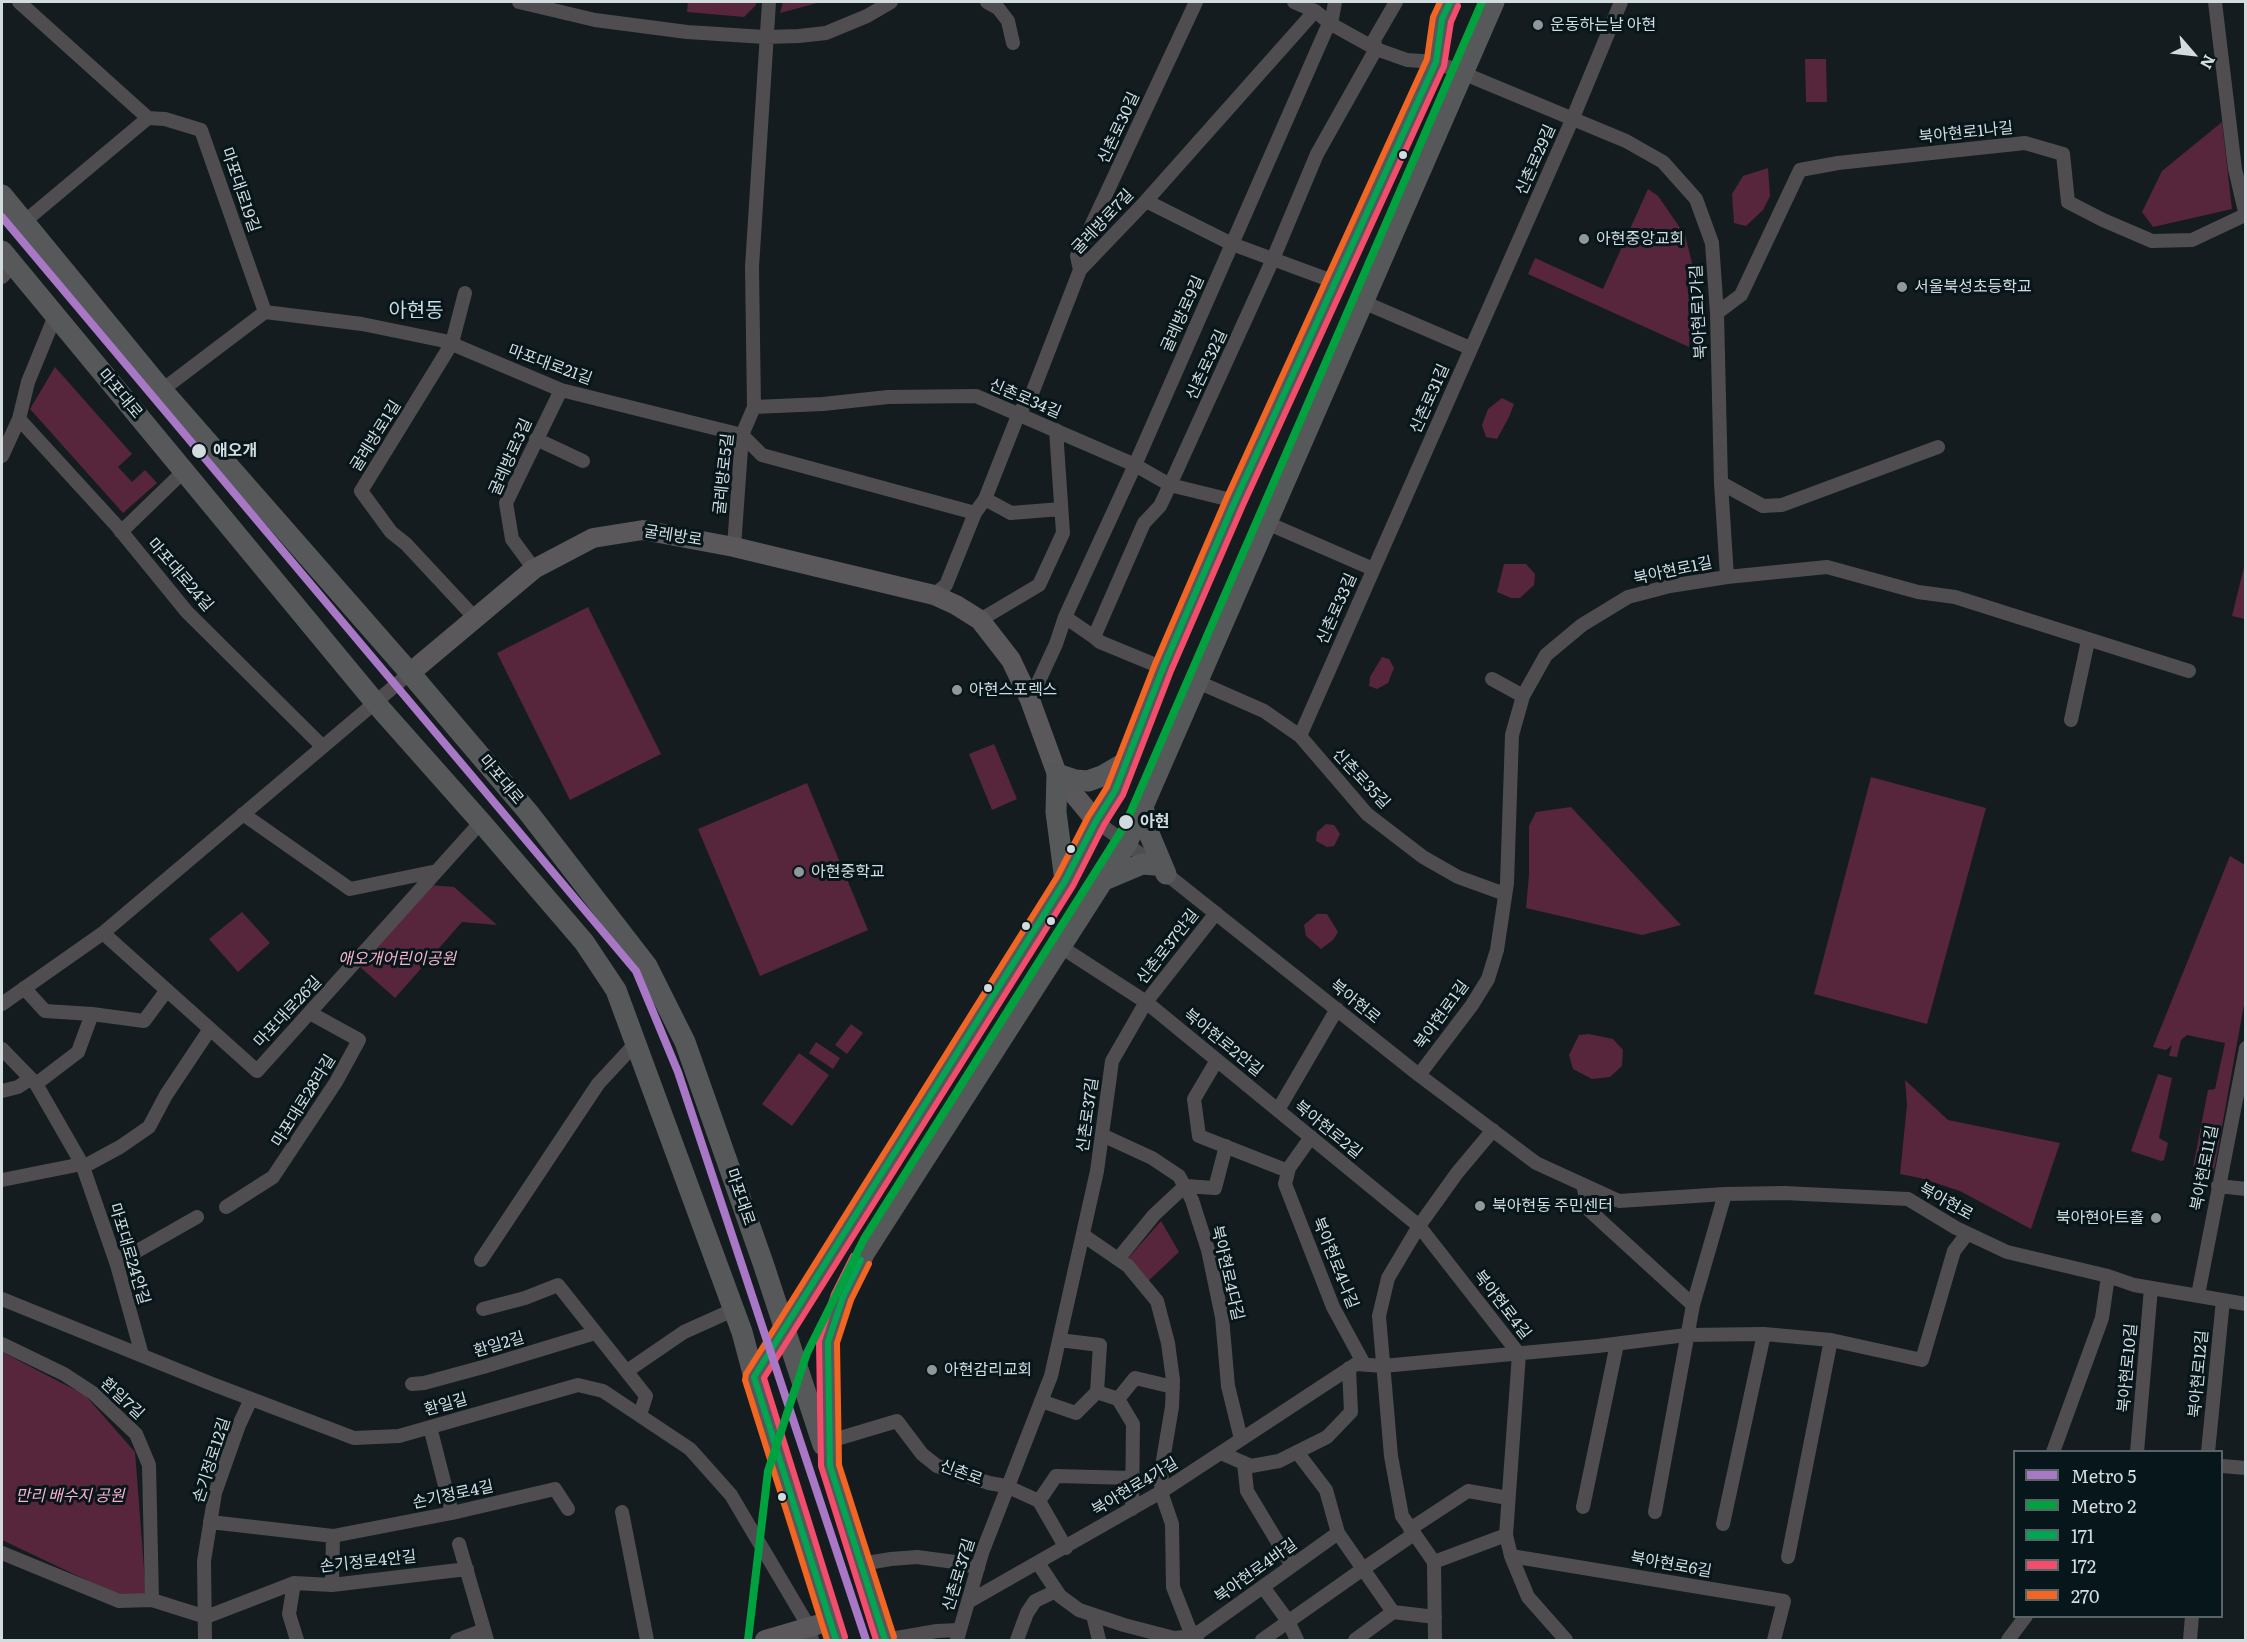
<!DOCTYPE html>
<meta charset="utf-8">
<style>
body{margin:0}
#map{position:relative;width:2247px;height:1642px;overflow:hidden;background:#141c1f;font-family:Literata,serif}
canvas{display:block}
.frame{position:absolute;inset:0;border:3px solid #d2dbde;pointer-events:none}
.legend{position:absolute;left:2013px;top:1450px;width:210px;height:168px;box-sizing:border-box;background:#07161a;border:2px solid #586568;margin:0;padding:8px 10px;list-style:none;font-size:18px;color:#d2dbde}
.legend li{display:flex;align-items:center;gap:12px;height:30px}
.legend b{width:30px;border:2px solid #586568}
.north{position:absolute;left:2163px;top:24px;width:60px;height:60px;-webkit-text-stroke:4px #07161a;paint-order:stroke;rotate:118deg;font-size:16px;font-weight:700;line-height:24px;text-align:center;color:#d2dbde}
.north::after{content:'';display:block;margin:auto;width:21px;height:27px;background:#d2dbde;clip-path:polygon(50% 0,100% 100%,50% 72%,0 100%)}
</style>
<div id="map">
<canvas width="2247" height="1642"></canvas>
<div class="frame"></div>
<ul class="legend">
<li><b style="height:8px;background:#a878c6"></b>Metro 5</li>
<li><b style="height:8px;background:#00a23f"></b>Metro 2</li>
<li><b style="height:8px;background:#00a651"></b>171</li>
<li><b style="height:8px;background:#f44d6c"></b>172</li>
<li><b style="height:8px;background:#f26522"></b>270</li>
</ul>
<div class="north">N</div>
</div>
<script>
const ctx = document.querySelector('canvas').getContext('2d');
ctx.lineJoin = 'round';
function fillPath(path, color) {
  ctx.fillStyle = color;
  ctx.fill(path, 'evenodd');
}
function poly(rows) {
  const path = new Path2D();
  for (const r of rows) {
    path.moveTo(r[0], r[1]);
    for (let i = 2; i < r.length; i += 2) path.lineTo(r[i], r[i + 1]);
  }
  return path;
}
function stroke(path, color, width, dash) {
  ctx.strokeStyle = color;
  ctx.lineWidth = width;
  ctx.lineCap = dash ? 'butt' : 'round';
  ctx.setLineDash(dash || []);
  ctx.stroke(path);
}
function drawText(font, color, halo, rows, align = 'center') {
  ctx.font = font + ' Literata,"Noto Sans KR",serif';
  ctx.lineWidth = 6;
  ctx.setLineDash([]);
  ctx.textBaseline = 'middle';
  ctx.strokeStyle = halo;
  ctx.fillStyle = color;
  for (const [text, x, y, turn = 0] of rows) {
    ctx.save();
    ctx.translate(x, y);
    ctx.rotate((+turn || 0) * Math.PI / 180);
    ctx.textAlign = isNaN(turn) ? turn : align;
    if (halo) ctx.strokeText(text, 0, 0);
    ctx.fillText(text, 0, 0);
    ctx.restore();
  }
}
fillPath(poly([
 [688,2,756,2,756,5,744,17,687,12],
 [783,2,821,2,780,13],
 [1805,59,1826,59,1827,102,1806,102],
 [2222,122,2232,209,2153,227,2142,212,2162,171],
 [1768,168,1770,196,1763,210,1746,226,1734,223,1732,194,1743,176],
 [1648,189,1658,196,1685,235,1692,263,1689,347,1528,274,1535,258,1603,289],
 [55,367,132,454,118,467,132,482,145,470,157,483,123,513,30,409],
 [1502,398,1514,404,1509,417,1497,439,1486,437,1482,425,1488,409],
 [2245,563,2245,619,2232,616],
 [1504,564,1526,564,1535,574,1534,585,1520,598,1511,598,1497,592],
 [588,607,661,754,570,800,497,653],
 [1382,657,1389,659,1394,668,1388,683,1377,689,1369,686,1370,677],
 [994,744,1017,799,992,810,969,754],
 [1871,777,1986,808,1927,1024,1814,994],
 [807,783,868,930,760,976,698,829],
 [1571,807,1681,925,1642,935,1526,908,1529,875,1529,826,1536,812],
 [1326,824,1334,825,1340,834,1334,846,1327,847,1316,841,1317,832],
 [2230,856,2245,865,2245,999,2214,1171,2193,1167,2208,1090,2215,1089,2225,1043,2187,1035,2181,1040,2177,1057,2169,1056,2172,1045,2166,1050,2153,1047],
 [430,885,454,887,497,925,462,922,395,998,359,966],
 [242,912,270,943,238,972,209,939],
 [1317,914,1327,914,1338,932,1333,940,1321,949,1306,936,1304,925],
 [851,1024,863,1033,847,1054,835,1045],
 [1589,1034,1613,1039,1623,1050,1622,1066,1610,1077,1592,1079,1573,1069,1569,1055,1579,1035],
 [816,1042,840,1058,833,1069,809,1053],
 [799,1053,829,1075,792,1126,762,1104],
 [2158,1074,2172,1078,2159,1138,2168,1143,2164,1160,2161,1161,2131,1151],
 [1905,1080,1948,1120,2060,1143,2031,1229,1960,1191,1920,1178,1900,1174,1907,1105],
 [1161,1221,1179,1252,1144,1285,1124,1263],
 [2,1352,85,1395,135,1452,146,1594,120,1596,2,1540]
]), '#57263c');
stroke(poly([
 [19,2,148,118,165,119,201,130,265,312],
 [519,2,595,20,687,32,765,37,799,36,826,33,867,16,891,2],
 [987,2,998,8,1008,21,1013,43],
 [1294,2,1315,11,1331,24,1376,49,1407,60,1436,62,1626,141,1663,162,1696,199,1712,243,1717,313,1721,483,1727,577],
 [2215,2,2235,169,2246,216],
 [1146,201,1232,244,1335,282],
 [24,222,148,118],
 [1080,270,1077,256,1196,2],
 [2,277,13,265],
 [465,293,452,343,361,491,391,532,406,544,475,618],
 [1363,302,1470,348],
 [1717,313,1741,295,1800,170,1838,163,2025,143,2063,154,2068,202,2103,220,2152,241,2192,240,2245,215],
 [162,390,265,312,362,324,445,341,561,390,742,435,762,455,975,513],
 [754,407,823,404,888,397,976,396,1135,465,1170,485,1235,501],
 [19,419,116,525,187,612,322,746],
 [536,439,583,461],
 [2,456,19,419,28,382,55,316],
 [1721,483,1763,506,1782,505,1938,447],
 [985,499,1011,513,1061,509],
 [1267,523,1373,569],
 [121,532,184,471],
 [734,547,742,435,754,407,752,267,769,2],
 [534,569,512,539,506,503,561,390],
 [934,595,946,585,975,513,985,499,1019,413,1031,396,1080,270,1146,201,1315,11],
 [1065,617,1094,637,1144,523,1160,506,1170,485,1273,259,1317,154,1376,49,1374,40,1396,2],
 [980,620,1039,585,1063,533,1056,430],
 [1094,637,1100,642,1163,668],
 [1492,679,1523,696],
 [1198,682,1264,711,1300,736,1367,814,1423,857,1458,877,1505,894],
 [1030,700,1056,644,1065,617,1135,465,1326,30,1331,24,1335,2],
 [2071,720,2088,641],
 [1300,736,1572,120,1621,2],
 [243,814,350,889,437,871],
 [1096,821,1155,865,1419,1075,1536,1163,1619,1201,1725,1194,1784,1193,1908,1199,1956,1228,2007,1252,2108,1276,2134,1285,2246,1304],
 [103,933,257,1071,481,822],
 [1061,947,1146,1002,1419,1226,1519,1354],
 [24,988,45,1011,92,1014,144,1021,167,990],
 [2,1004,103,933,410,673],
 [2,1049,36,1084,82,1164,117,1265,142,1355],
 [1217,1060,1194,1099,1199,1136,1288,1171],
 [1419,1075,1472,1005,1488,979,1497,950,1507,883,1512,735,1523,696,1546,655,1582,625,1628,597,1670,586,1727,577,1827,567,1918,592,1955,597,2189,671],
 [36,1084,78,1052,92,1014],
 [2,1091,18,1087,30,1079],
 [1278,1110,1337,1009],
 [1102,1135,1152,1158,1179,1176,1192,1200,1208,1250,1222,1317,1228,1386,1241,1439],
 [1311,1137,1289,1168,1285,1184,1333,1307,1364,1364],
 [83,1167,120,1147,149,1127,166,1095,210,1029],
 [2,1180,82,1164],
 [1583,1185,1589,1210,1693,1305],
 [2218,1186,2246,1189],
 [226,1207,273,1177,336,1082,359,1040,310,1013],
 [1083,1235,1128,1266,1157,1301,1168,1343,1173,1380,1172,1407,1162,1466,1161,1492,1172,1524,1173,1587,1189,1628,1197,1640],
 [115,1259,132,1254,197,1217],
 [1118,1259,1154,1215,1185,1186,1215,1188,1226,1146],
 [481,1260,598,1084,636,1043],
 [2198,1295,2246,1048],
 [2,1299,212,1384,354,1438,399,1436,578,1385,603,1391,690,1449,731,1495,809,1627,812,1640],
 [483,1309,525,1298,558,1285,646,1396,640,1415],
 [1059,1340,1100,1345,1097,1392,1118,1399,1133,1424,1132,1509],
 [2,1344,64,1374,93,1393,136,1434,149,1465,152,1600,206,1617],
 [1519,1354,1506,1535,1511,1556,1528,1597,1566,1640],
 [627,1371,684,1332,733,1310],
 [412,1384,424,1383,483,1367,595,1333],
 [1118,1399,1135,1378,1173,1387],
 [1041,1401,1076,1413,1097,1392],
 [430,1427,452,1513],
 [830,1441,897,1421,922,1454,937,1466,989,1483,1006,1486,1039,1501,1056,1476,1133,1478],
 [1297,1452,1326,1490,1338,1533,1393,1612,1435,1617],
 [2053,1452,2102,1318,2108,1276],
 [2137,1452,2151,1288],
 [2208,1452,2223,1300],
 [1221,1453,1251,1466,1279,1461,1327,1437,1351,1412,1349,1368],
 [1244,1463,1247,1491,1292,1566],
 [2222,1466,2246,1468],
 [1039,1501,1066,1548],
 [1583,1507,1617,1344],
 [622,1512,647,1640],
 [1655,1512,1693,1305,1725,1194],
 [210,1522,333,1536,452,1513,555,1489,568,1509],
 [1723,1524,1764,1334],
 [1410,1529,1468,1491,1508,1498],
 [459,1544,487,1640],
 [2,1553,119,1601,152,1600],
 [1511,1556,1784,1601,1774,1640],
 [1788,1557,1831,1340],
 [1434,1562,1506,1535],
 [1038,1563,1060,1596,1079,1610,1124,1625,1174,1638,1194,1636,1338,1533],
 [861,1564,891,1559,917,1557,955,1562,978,1568],
 [294,1583,289,1614,297,1640],
 [332,1585,333,1536],
 [1263,1587,1288,1621,1297,1640],
 [968,1602,1161,1492,1356,1364,1383,1366,1598,1346,1686,1335,1764,1334,1831,1340,1922,1360,1954,1251,1967,1234],
 [1093,1615,1099,1640],
 [206,1617,294,1583,332,1585,467,1569],
 [205,1640,204,1561,215,1493,239,1425,251,1399],
 [457,1640,484,1630],
 [885,1640,937,1631,959,1630],
 [957,1640,982,1553,1051,1376,1097,1171,1112,1061,1146,1002,1216,913],
 [1017,1640,1027,1613,1035,1601,1056,1591],
 [1262,1640,1363,1569,1414,1534],
 [1355,1640,1393,1612],
 [1435,1640,1434,1562,1402,1516,1391,1456,1379,1316,1388,1278,1419,1226,1457,1173,1493,1130],
 [2008,1640,2026,1616],
 [2190,1640,2192,1616]
]), '#4f4d4f', 14);
stroke(poly([
 [410,673,534,569,593,538,643,530,734,547,934,595,956,605,980,620,1011,660,1030,700,1057,774,1096,821],
 [765,1640,830,1621]
]), '#5a585a', 20);
stroke(poly([
 [2,195,162,390,410,673,528,812,647,966,685,1042,763,1263,823,1445],
 [2,251,379,707,481,822,584,942,616,990,742,1332,754,1377,836,1640],
 [1143,806,1148,831,1166,874],
 [1104,880,1142,864,1155,865],
 [1065,881,1056,812,1057,774,1075,780,1088,781,1102,776,1126,762],
 [754,1377,1065,881,1096,821,1115,791,1163,668,1235,501,1436,62,1442,19,1450,2],
 [885,1640,830,1466,828,1342,843,1297,865,1252,1127,843,1494,2]
]), '#575859', 21);
stroke(poly([
 [861,1260,843,1297,828,1342,830,1466,885,1640],
 [836,1640,754,1377,1065,881,1096,821,1115,791,1163,668,1235,501,1436,62,1442,19,1450,2]
]), '#00a651', 6);
stroke(poly([
 [853,1256,834,1294,819,1341,821,1466,876,1640],
 [845,1637,764,1378,1073,886,1104,825,1123,795,1171,671,1243,505,1444,66,1451,22,1458,6]
]), '#f44d6c', 6);
stroke(poly([
 [869,1264,851,1300,837,1343,839,1465,894,1637],
 [827,1640,745,1380,746,1374,1057,877,1088,817,1107,787,1155,664,1227,497,1427,59,1433,17,1440,2]
]), '#f26522', 6);
stroke(poly([
 [2,217,636,971,678,1072,866,1640]
]), '#a878c6', 8);
stroke(poly([
 [748,1640,768,1471,807,1353,864,1239,1125,825,1482,2]
]), '#00a23f', 8);
for (const [x, y, r, color] of [
 [1538,25,6,"#90989b"],
 [1403,155,5,"#d2dbde"],
 [1584,239,6,"#90989b"],
 [1902,287,6,"#90989b"],
 [199,451,8,"#d2dbde"],
 [957,690,6,"#90989b"],
 [1126,822,8,"#d2dbde"],
 [1071,849,5,"#d2dbde"],
 [799,872,6,"#90989b"],
 [1051,921,5,"#d2dbde"],
 [1026,926,5,"#d2dbde"],
 [988,988,5,"#d2dbde"],
 [1480,1206,6,"#90989b"],
 [2156,1218,6,"#90989b"],
 [932,1370,6,"#90989b"],
 [782,1497,5,"#d2dbde"]
]) {
  const dot = new Path2D();
  dot.arc(x, y, r, 0, 2 * Math.PI);
  ctx.fillStyle = color;
  ctx.fill(dot);
  stroke(dot, '#07161a', 2);
}
drawText('16px', '#d2dbde', '#07161a', [
 ["운동하는날 아현",1550,25],
 ["아현중앙교회",1596,239],
 ["서울북성초등학교",1914,287],
 ["아현스포렉스",969,690],
 ["아현중학교",811,872],
 ["북아현동 주민센터",1492,1206],
 ["북아현아트홀",2144,1218,"right"],
 ["아현감리교회",944,1370]
], 'left');
drawText('16px', '#d2dbde', '#07161a', [
 ["신촌로30길",1119,128,-65],
 ["북아현로1나길",1966,133,-6],
 ["신촌로29길",1536,160,-66],
 ["마포대로19길",240,190,71],
 ["굴레방로7길",1103,222,-47],
 ["북아현로1가길",1699,312,-93],
 ["굴레방로9길",1183,314,-66],
 ["마포대로21길",550,365,20],
 ["신촌로32길",1207,365,-65],
 ["마포대로",120,394,50],
 ["신촌로34길",1025,399,23],
 ["신촌로31길",1430,399,-66],
 ["굴레방로1길",376,436,-58],
 ["굴레방로3길",511,457,-66],
 ["굴레방로5길",724,474,-84],
 ["굴레방로",673,536,9],
 ["북아현로1길",1673,571,-12],
 ["마포대로24길",180,575,49],
 ["신촌로33길",1337,609,-66],
 ["신촌로35길",1361,779,47],
 ["마포대로",501,780,50],
 ["신촌로37안길",1168,947,-52],
 ["북아현로",1355,1002,39],
 ["마포대로26길",288,1012,-47],
 ["북아현로1길",1442,1015,-54],
 ["북아현로2안길",1223,1043,39],
 ["마포대로28라길",304,1101,-58],
 ["신촌로37길",1088,1115,-82],
 ["북아현로2길",1328,1130,39],
 ["북아현로11길",2205,1168,-79],
 ["마포대로",740,1197,71],
 ["북아현로",1946,1202,29],
 ["마포대로24안길",129,1254,73],
 ["북아현로4나길",1335,1263,68],
 ["북아현로4다길",1227,1273,77],
 ["북아현로4길",1502,1305,52],
 ["환일2길",499,1345,-17],
 ["북아현로10길",2128,1368,-85],
 ["북아현로12길",2199,1374,-85],
 ["환일7길",122,1399,43],
 ["환일길",446,1405,-16],
 ["손기정로12길",212,1460,-72],
 ["신촌로",961,1473,20],
 ["북아현로4가길",1135,1487,-31],
 ["손기정로4길",453,1495,-12],
 ["손기정로4안길",368,1562,-6],
 ["북아현로6길",1671,1565,10],
 ["북아현로4바길",1256,1571,-36],
 ["신촌로37길",959,1575,-73]
]);
drawText('bold 16px', '#d2dbde', '#07161a', [
 ["애오개",213,451],
 ["아현",1140,822]
], 'left');
drawText('italic 16px', '#f9b1cb', '#07161a', [
 ["애오개어린이공원",397,959],
 ["만리 배수지 공원",70,1496]
]);
drawText('20px', '#c7dbe0', '#07161a', [
 ["아현동",416,311]
]);
</script>
